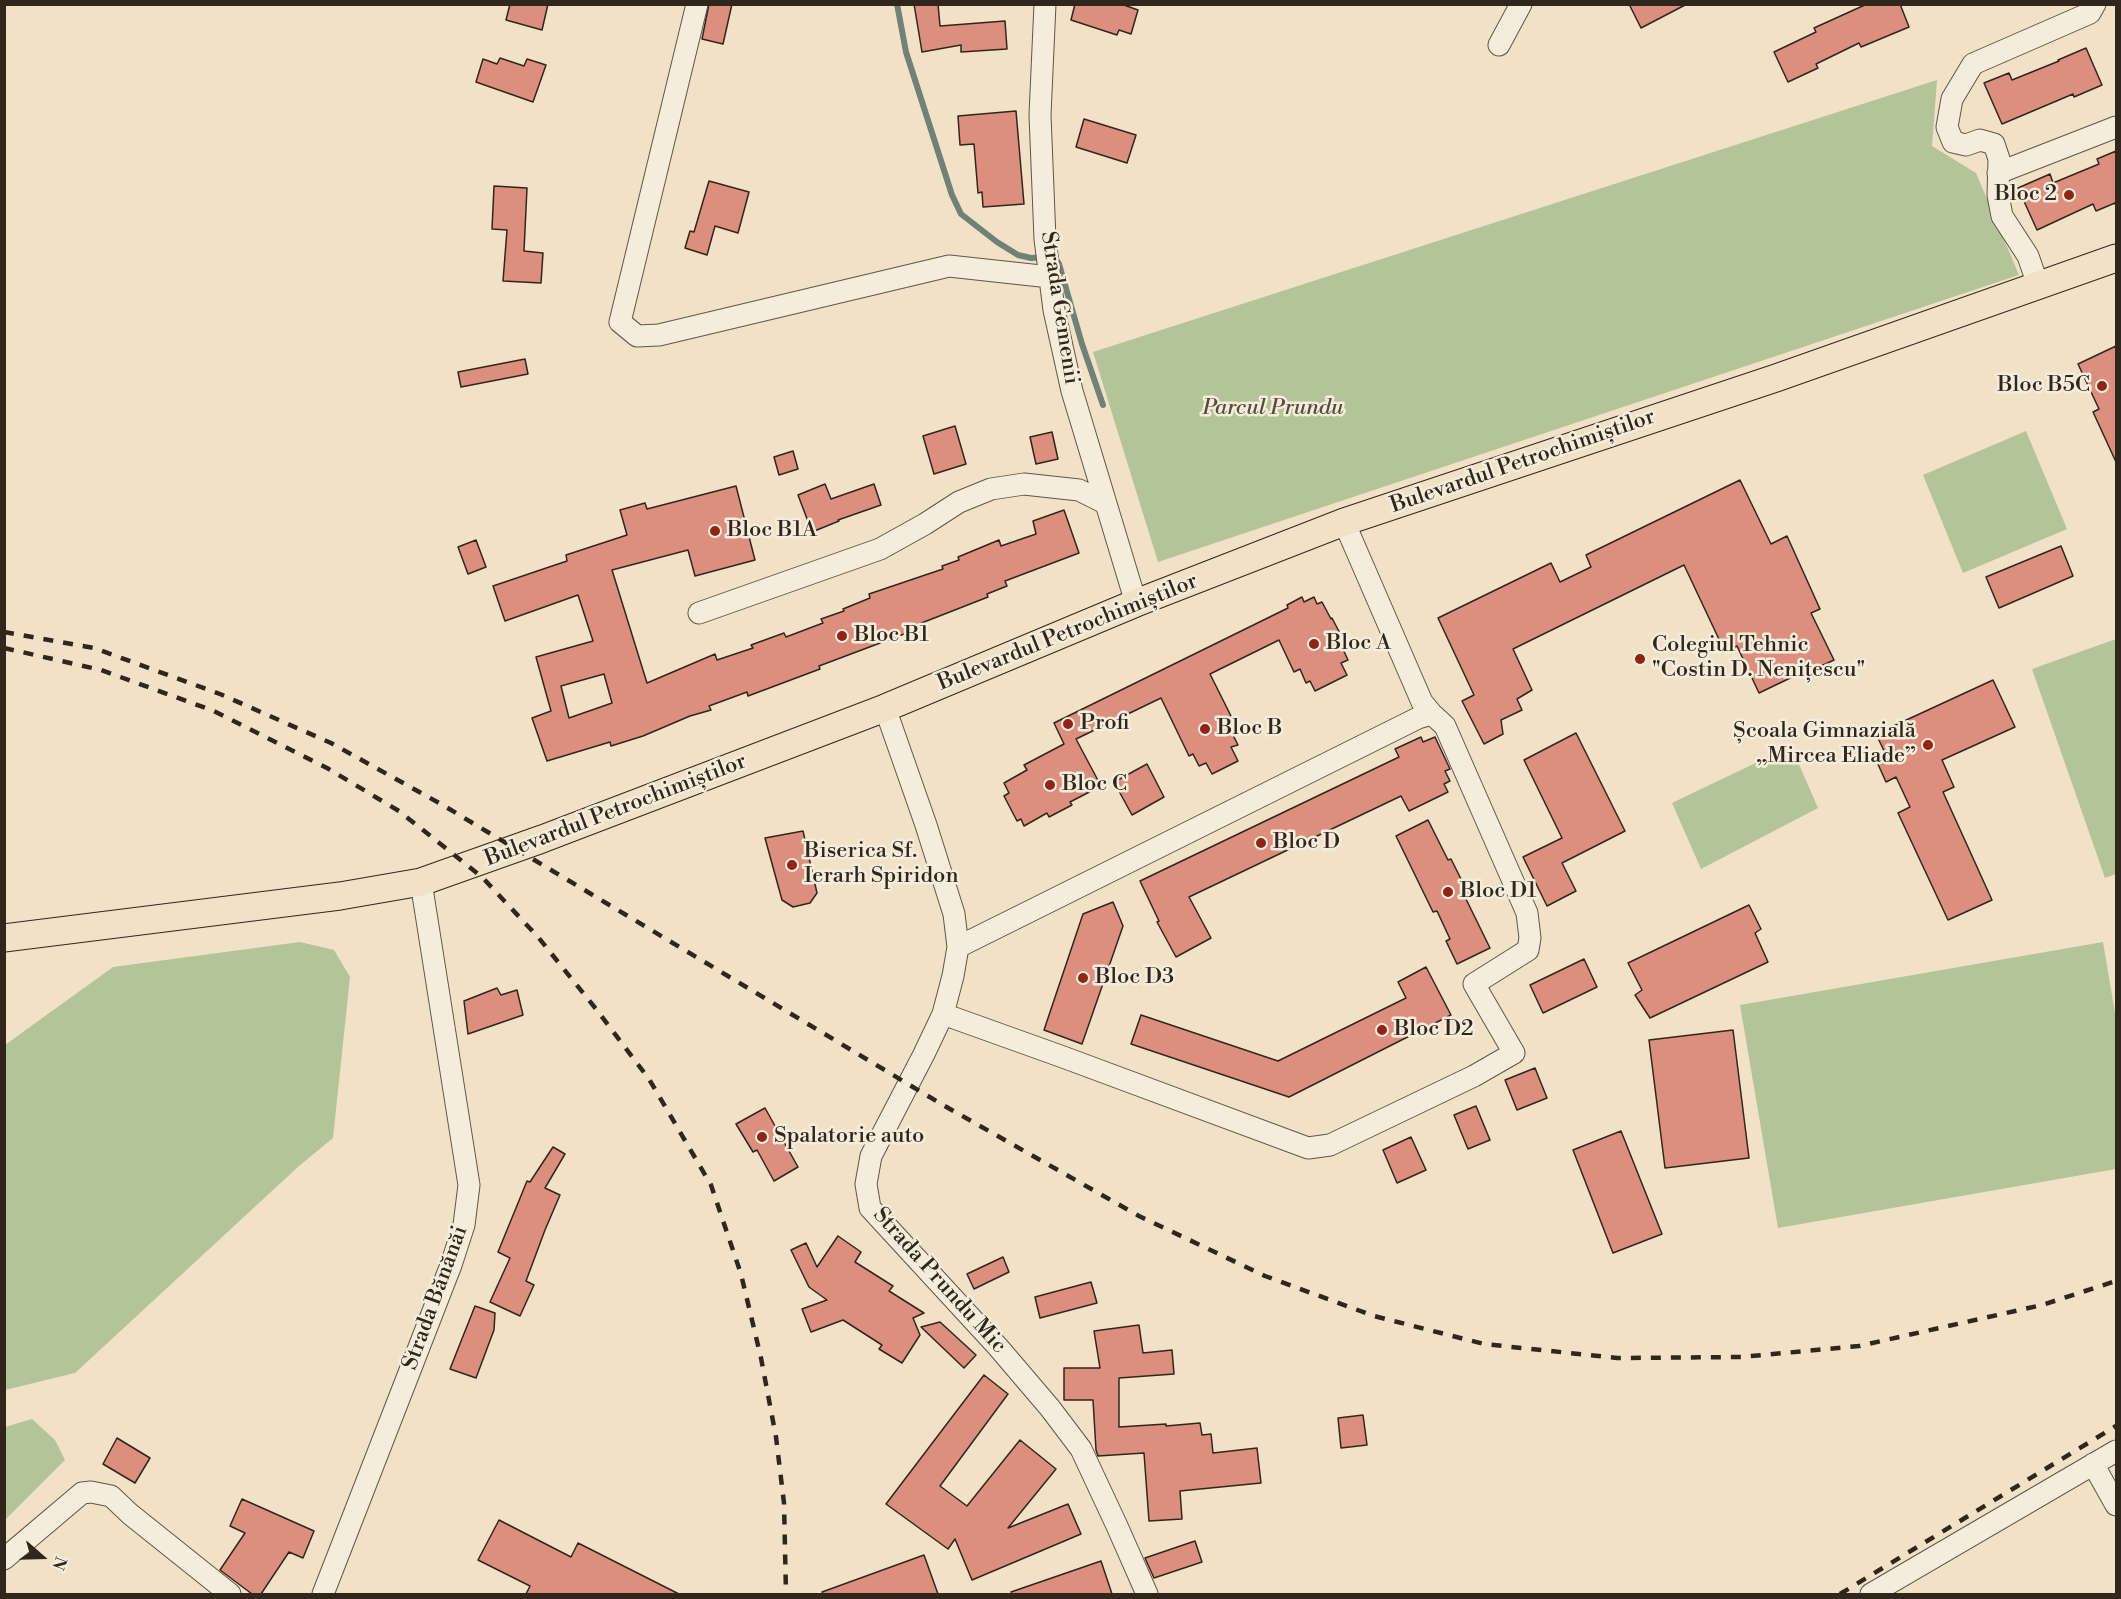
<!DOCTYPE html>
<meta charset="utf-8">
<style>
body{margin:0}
#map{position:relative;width:2121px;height:1599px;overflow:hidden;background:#f1e1c7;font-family:"Libre Bodoni",serif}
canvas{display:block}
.frame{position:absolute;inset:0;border:6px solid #30261c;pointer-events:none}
.north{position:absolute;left:12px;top:1527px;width:60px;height:60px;-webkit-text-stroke:4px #f6ecdb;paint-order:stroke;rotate:110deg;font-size:16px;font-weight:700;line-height:24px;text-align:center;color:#30261c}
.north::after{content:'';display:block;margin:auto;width:21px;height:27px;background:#30261c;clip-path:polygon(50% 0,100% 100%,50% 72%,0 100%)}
</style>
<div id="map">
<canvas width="2121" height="1599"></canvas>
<div class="frame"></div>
<div class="north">N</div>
</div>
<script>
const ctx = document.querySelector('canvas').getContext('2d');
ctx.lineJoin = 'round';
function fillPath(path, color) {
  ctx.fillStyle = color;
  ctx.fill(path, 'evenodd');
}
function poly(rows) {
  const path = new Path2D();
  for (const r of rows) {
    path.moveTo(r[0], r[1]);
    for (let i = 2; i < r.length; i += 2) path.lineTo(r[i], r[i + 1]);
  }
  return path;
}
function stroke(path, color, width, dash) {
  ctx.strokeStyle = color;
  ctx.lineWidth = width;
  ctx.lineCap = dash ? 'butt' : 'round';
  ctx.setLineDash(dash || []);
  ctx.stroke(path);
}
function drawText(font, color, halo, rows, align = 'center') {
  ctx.font = font + ' "Libre Bodoni",serif';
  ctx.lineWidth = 5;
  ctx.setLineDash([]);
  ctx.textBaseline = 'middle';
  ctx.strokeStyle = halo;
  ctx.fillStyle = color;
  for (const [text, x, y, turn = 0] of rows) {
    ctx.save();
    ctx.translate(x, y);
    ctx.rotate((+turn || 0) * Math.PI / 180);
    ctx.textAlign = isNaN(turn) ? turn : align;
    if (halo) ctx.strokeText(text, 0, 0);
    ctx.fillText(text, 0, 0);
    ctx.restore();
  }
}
fillPath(poly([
 [1937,80,1932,146,1976,173,2019,275,1158,562,1093,352],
 [2026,431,2067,529,1963,573,1923,475],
 [2116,639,2116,874,2105,878,2032,669],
 [1791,746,1818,808,1701,869,1672,803],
 [300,942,334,950,350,977,333,1138,299,1166,75,1373,5,1390,5,1045,113,967],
 [2103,942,2116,1019,2116,1169,1778,1228,1740,1005],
 [32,1419,55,1440,65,1460,5,1520,5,1427]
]), '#b4c499');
stroke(poly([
 [897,4,906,52,952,195,961,214,997,242,1018,255,1031,258,1043,257],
 [1055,258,1059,264,1082,344,1103,405]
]), '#708175', 6);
const building = poly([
 [510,4,548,4,542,30,506,20,510,4],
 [709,4,732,4,723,44,702,39,709,4],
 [914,4,938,4,940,26,1005,21,1007,49,961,52,961,45,922,52,914,4],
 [1075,4,1121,4,1138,10,1131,34,1119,30,1117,35,1071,20,1075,4],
 [1629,4,1687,4,1641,28,1629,4],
 [1867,4,1900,4,1909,27,1861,47,1859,43,1816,64,1818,68,1788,82,1774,52,1816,32,1814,28,1867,4],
 [2086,48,2102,85,2074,97,2073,94,2002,124,1984,83,2009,73,2012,80,2059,61,2058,60,2086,48],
 [500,58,524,66,527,59,546,65,533,102,476,82,483,59,497,64,500,58],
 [1016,111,1024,204,983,207,982,192,978,193,974,144,960,145,958,116,1016,111],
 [1084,119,1136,135,1127,163,1076,147,1084,119],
 [2116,151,2116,206,2115,203,2096,211,2093,204,2037,230,2018,188,2050,174,2053,183,2099,164,2097,159,2116,151],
 [709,181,749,192,738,233,715,226,707,255,685,248,690,231,694,232,709,181],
 [494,186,527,188,524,251,543,253,541,283,503,281,507,230,492,229,494,186],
 [2116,346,2116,462,2093,412,2099,409,2078,364,2116,346],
 [525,359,528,374,461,387,458,372,525,359],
 [955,426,966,464,934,474,923,436,955,426],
 [1052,432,1058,459,1036,464,1030,437,1052,432],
 [793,451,798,469,779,475,774,457,793,451],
 [1740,480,1771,544,1787,536,1820,609,1811,613,1834,660,1808,672,1807,670,1759,693,1737,646,1725,652,1684,565,1513,649,1532,690,1517,699,1522,710,1501,720,1503,734,1484,744,1462,701,1474,695,1438,618,1551,563,1560,582,1591,567,1586,555,1740,480],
 [825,484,831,499,874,484,881,505,838,520,839,521,812,532,798,495,825,484],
 [736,486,755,560,695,576,688,550,612,570,647,683,715,654,717,660,753,648,751,645,784,633,786,637,823,623,821,619,844,611,843,609,870,598,869,594,943,569,942,566,959,560,958,557,999,540,1001,546,1036,534,1033,521,1064,510,1079,553,1005,581,1007,586,987,594,988,597,919,624,920,628,819,666,820,669,748,696,747,692,709,706,711,710,690,716,643,736,611,746,610,742,547,761,532,718,551,711,536,657,593,641,578,595,505,621,493,586,567,561,566,555,627,535,620,510,645,503,647,509,736,486],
 [604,674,612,703,569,718,561,686,604,674],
 [476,540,486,567,468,574,458,547,476,540],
 [2061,546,2073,576,1999,608,1986,577,2061,546],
 [1302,597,1304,602,1314,597,1317,604,1322,602,1331,619,1332,618,1345,643,1341,645,1348,660,1341,663,1347,675,1315,691,1310,681,1306,683,1300,669,1294,672,1279,640,1210,674,1237,728,1231,731,1238,745,1231,747,1238,761,1212,774,1206,763,1199,766,1193,754,1189,756,1161,698,1076,739,1101,786,1070,802,1072,805,1049,817,1047,813,1024,826,1021,819,1017,821,1004,796,1009,793,1004,783,1027,770,1024,765,1064,744,1054,723,1288,608,1287,605,1302,597],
 [1993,680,2015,727,1942,760,1954,787,1943,792,1992,900,1948,920,1898,813,1910,807,1896,777,1886,782,1877,762,1887,757,1876,734,1993,680],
 [1576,733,1625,831,1562,863,1576,891,1547,906,1523,857,1562,838,1524,760,1576,733],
 [1421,737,1423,742,1435,737,1450,769,1445,771,1450,781,1444,784,1448,792,1409,811,1401,796,1189,897,1211,938,1176,957,1157,922,1159,921,1140,881,1399,757,1395,749,1421,737],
 [1147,764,1164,797,1132,815,1114,782,1147,764],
 [1428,820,1448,860,1451,859,1469,895,1465,897,1490,948,1457,964,1446,941,1450,939,1437,911,1433,912,1396,836,1428,820],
 [803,831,817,893,810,903,793,907,782,900,765,838,803,831],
 [1113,902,1123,926,1082,1044,1044,1030,1083,914,1113,902],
 [1749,905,1761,929,1755,933,1768,962,1650,1018,1635,995,1642,990,1628,963,1749,905],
 [1584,959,1597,987,1543,1013,1530,985,1584,959],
 [1426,967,1451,1015,1289,1097,1131,1044,1141,1015,1278,1061,1406,998,1398,982,1426,967],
 [497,988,501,995,517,990,523,1015,468,1034,464,1001,497,988],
 [1733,1030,1749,1158,1665,1168,1649,1040,1733,1030],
 [1535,1068,1547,1098,1517,1110,1505,1080,1535,1068],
 [1476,1106,1490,1140,1468,1149,1454,1115,1476,1106],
 [765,1108,798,1167,774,1181,757,1150,753,1152,736,1124,765,1108],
 [1621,1131,1662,1234,1613,1253,1573,1150,1621,1131],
 [1411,1137,1426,1170,1397,1183,1383,1150,1411,1137],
 [553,1147,565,1154,545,1188,560,1195,545,1230,526,1281,534,1285,520,1316,490,1302,510,1258,498,1252,527,1181,530,1182,553,1147],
 [838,1236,861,1252,855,1262,893,1286,889,1291,924,1313,913,1318,920,1335,902,1363,879,1349,882,1345,843,1320,811,1332,802,1309,827,1300,809,1287,791,1250,806,1243,817,1267,838,1236],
 [1003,1257,1009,1272,974,1289,967,1274,1003,1257],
 [1091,1282,1097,1303,1040,1318,1035,1297,1091,1282],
 [475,1306,495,1313,494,1330,476,1378,450,1369,475,1306],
 [940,1322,976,1355,964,1368,921,1327,940,1322],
 [1139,1325,1143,1353,1172,1350,1174,1374,1119,1378,1119,1427,1166,1424,1166,1426,1200,1423,1202,1435,1211,1434,1213,1453,1257,1448,1261,1483,1180,1491,1182,1519,1149,1521,1144,1453,1098,1456,1096,1450,1093,1400,1064,1400,1064,1368,1100,1368,1094,1331,1139,1325],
 [984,1375,1008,1394,940,1486,967,1506,1020,1440,1056,1469,1008,1528,1068,1504,1081,1534,972,1580,955,1539,948,1549,886,1504,984,1375],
 [1363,1415,1367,1445,1341,1448,1338,1418,1363,1415],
 [117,1438,150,1458,135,1483,103,1464,117,1438],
 [242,1499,314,1531,303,1558,289,1552,261,1594,252,1594,220,1570,245,1533,230,1526,242,1499],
 [499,1520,571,1557,578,1543,679,1594,526,1594,530,1586,478,1560,499,1520],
 [1195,1541,1202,1562,1154,1578,1145,1558,1195,1541],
 [924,1555,938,1594,823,1594,822,1592,924,1555],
 [1101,1561,1112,1594,1012,1594,1011,1592,1101,1561]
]);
fillPath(building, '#dc8f7e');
stroke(building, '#30261c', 1.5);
const minor = poly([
 [697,4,620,322,637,336,659,335,949,266,1050,277],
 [1045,4,1040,115,1045,239,1054,310,1072,391,1136,603],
 [1499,45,1521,4],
 [1998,173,2116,127],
 [2038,285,2028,256,2002,216,1998,195,1999,159,1994,144,1980,140,1966,145,1953,142,1947,127,1952,99,1973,64,2090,13,2095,4],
 [699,613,880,549,925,524,959,502,991,489,1024,484,1079,490,1105,503],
 [885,708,926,825,954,914,958,947,953,976,943,1014,924,1054,871,1156,866,1184,870,1208,998,1347,1050,1408,1081,1449,1117,1526,1147,1594],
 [958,947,1418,718,1432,714,1422,702,1344,522],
 [943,1014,1063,1057,1308,1148,1330,1145,1474,1076,1514,1053,1474,984,1528,950,1530,938,1527,913,1445,726,1432,714],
 [2093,1464,2116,1505],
 [4,1559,82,1493,91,1492,111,1496,130,1514,230,1594],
 [323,1594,451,1265,464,1225,469,1185,421,882],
 [1871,1594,2116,1451]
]);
const major = poly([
 [4,938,340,896,421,882,542,839,885,708,1136,603,1344,522,1776,378,2116,258]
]);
stroke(minor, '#605547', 23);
stroke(major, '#30261c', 29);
stroke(minor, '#f6ecdb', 21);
stroke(major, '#f1e1c7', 27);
stroke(poly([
 [4,632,94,648,220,694,331,743,441,804,943,1105,1139,1216,1265,1276,1374,1316,1484,1344,1617,1358,1741,1357,1859,1346,2042,1305,2116,1281],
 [4,648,101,670,214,711,327,768,399,811,482,877,538,937,596,1009,649,1079,711,1185,741,1274,761,1358,776,1437,784,1503,786,1594],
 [1840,1594,2116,1426]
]), '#30261c', 4.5, [10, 10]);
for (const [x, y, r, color] of [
 [2069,195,6,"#8f2418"],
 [2102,386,6,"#8f2418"],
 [715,531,6,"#8f2418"],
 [842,636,6,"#8f2418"],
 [1314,644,6,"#8f2418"],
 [1640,659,6,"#8f2418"],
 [1068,724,6,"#8f2418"],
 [1205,729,6,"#8f2418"],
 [1928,745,6,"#8f2418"],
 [1050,785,6,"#8f2418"],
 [1261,843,6,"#8f2418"],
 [792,865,6,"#8f2418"],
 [1448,892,6,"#8f2418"],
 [1083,978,6,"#8f2418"],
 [1382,1030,6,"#8f2418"],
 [762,1137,6,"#8f2418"]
]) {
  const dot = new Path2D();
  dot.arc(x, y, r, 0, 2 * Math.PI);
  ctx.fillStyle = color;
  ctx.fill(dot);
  stroke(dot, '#f6ecdb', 2);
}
drawText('22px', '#30261c', '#f6ecdb', [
 ["Bloc 2",2057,195,"right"],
 ["Bloc B5C",2090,386,"right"],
 ["Bloc B1A",727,531],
 ["Bloc B1",854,636],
 ["Bloc A",1326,644],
 ["Colegiul Tehnic",1652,646],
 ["\"Costin D. Nenițescu\"",1652,671],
 ["Profi",1080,724],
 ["Bloc B",1217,729],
 ["Școala Gimnazială",1916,732,"right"],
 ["„Mircea Eliade”",1916,757,"right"],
 ["Bloc C",1062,785],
 ["Bloc D",1273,843],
 ["Biserica Sf.",804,852],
 ["Ierarh Spiridon",804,877],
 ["Bloc D1",1460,892],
 ["Bloc D3",1095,978],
 ["Bloc D2",1394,1030],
 ["Spalatorie auto",774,1137]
], 'left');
drawText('22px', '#30261c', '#f6ecdb', [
 ["Strada Gemenii",1059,308,81],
 ["Bulevardul Petrochimiștilor",1523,462,-19],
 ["Bulevardul Petrochimiștilor",1068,633,-22],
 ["Bulevardul Petrochimiștilor",616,811,-21],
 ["Strada Prundu Mic",939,1281,48],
 ["Strada Bănănăi",436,1298,-70]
]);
drawText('italic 22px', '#514e3b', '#f6ecdb', [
 ["Parcul Prundu",1273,409]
]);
</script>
